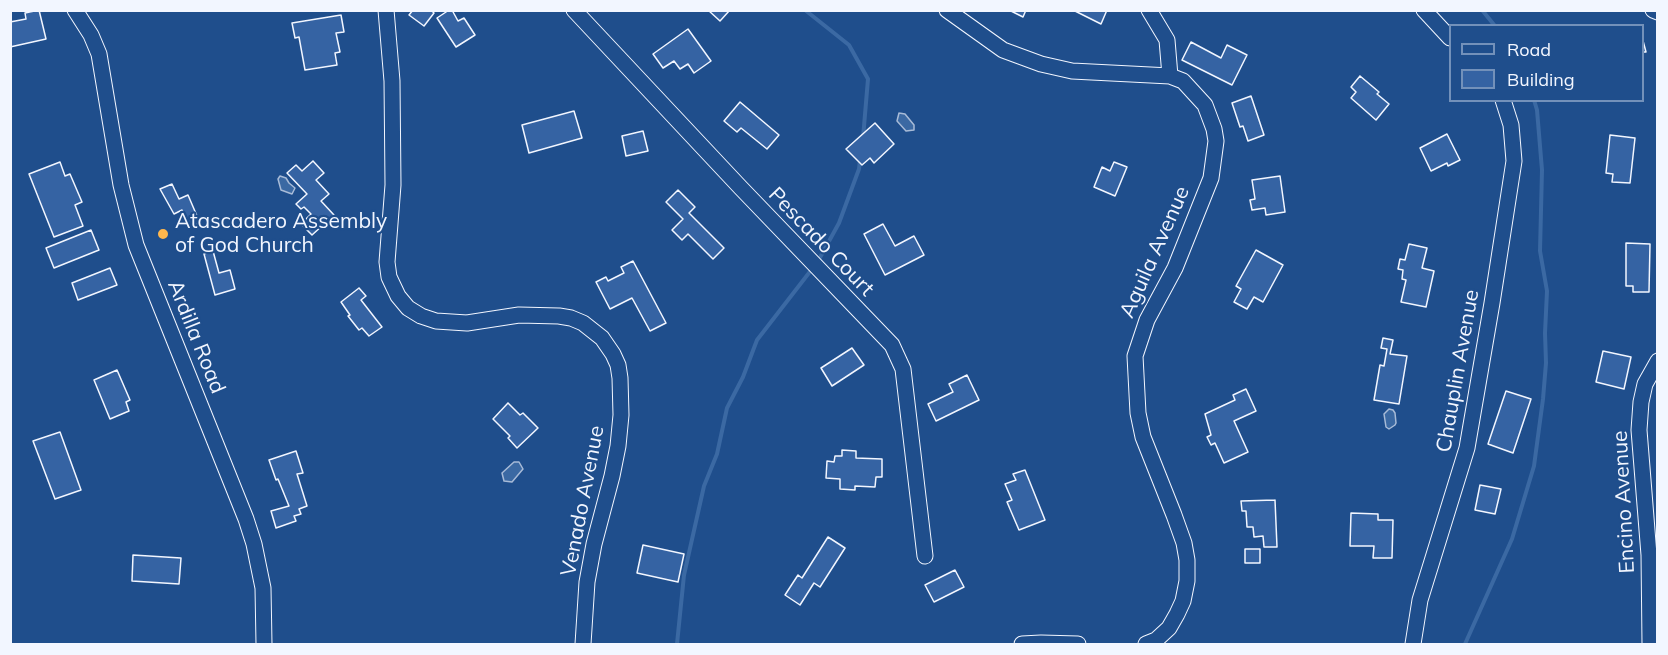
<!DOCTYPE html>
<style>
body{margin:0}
#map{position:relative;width:1668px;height:655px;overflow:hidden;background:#1f4e8c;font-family:Mulish,sans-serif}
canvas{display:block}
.frame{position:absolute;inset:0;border:12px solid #f2f6ff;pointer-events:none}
.legend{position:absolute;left:1449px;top:24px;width:195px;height:78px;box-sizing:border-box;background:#1f4e8c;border:2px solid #7391ba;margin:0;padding:8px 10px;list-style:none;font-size:18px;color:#f2f6ff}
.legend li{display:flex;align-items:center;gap:12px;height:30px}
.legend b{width:30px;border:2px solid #7391ba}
</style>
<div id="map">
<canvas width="1668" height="655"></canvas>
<div class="frame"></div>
<ul class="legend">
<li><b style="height:8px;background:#1f4e8c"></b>Road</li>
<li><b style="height:16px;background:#3563a3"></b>Building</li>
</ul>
</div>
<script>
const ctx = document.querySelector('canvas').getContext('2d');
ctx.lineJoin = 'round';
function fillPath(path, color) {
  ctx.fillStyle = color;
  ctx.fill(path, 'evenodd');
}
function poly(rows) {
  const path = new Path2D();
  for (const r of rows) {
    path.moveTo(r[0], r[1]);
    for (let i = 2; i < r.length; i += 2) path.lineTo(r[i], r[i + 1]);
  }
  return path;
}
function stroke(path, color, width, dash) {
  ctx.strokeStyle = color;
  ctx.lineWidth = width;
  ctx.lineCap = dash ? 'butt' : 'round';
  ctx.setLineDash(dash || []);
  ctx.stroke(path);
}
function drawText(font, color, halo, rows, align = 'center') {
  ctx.font = font + ' Mulish,sans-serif';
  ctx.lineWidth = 4.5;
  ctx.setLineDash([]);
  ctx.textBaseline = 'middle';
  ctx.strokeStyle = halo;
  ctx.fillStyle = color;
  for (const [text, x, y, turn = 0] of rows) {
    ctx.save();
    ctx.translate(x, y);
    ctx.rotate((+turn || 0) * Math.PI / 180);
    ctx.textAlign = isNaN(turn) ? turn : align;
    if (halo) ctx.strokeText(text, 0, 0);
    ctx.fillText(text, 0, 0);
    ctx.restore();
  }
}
const water = poly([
 [899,113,905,114,914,125,914,130,906,131,897,121,899,113],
 [280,176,286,178,289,183,295,188,292,194,281,190,278,179,280,176],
 [1389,409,1393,410,1395,413,1396,423,1395,425,1389,429,1386,427,1384,414,1389,409],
 [514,462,519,462,523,469,512,482,504,481,502,473,514,462]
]);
fillPath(water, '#3b69a3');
stroke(water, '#a8bbd7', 1.5);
stroke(poly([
 [805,10,849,45,868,79,863,138],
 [1482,10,1495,26],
 [817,263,839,223,859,169,860,160],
 [677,644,684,575,704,486,717,454,727,408,743,377,757,340,812,269],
 [1465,644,1512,539,1534,466,1543,399,1546,363,1545,333,1547,291,1540,251,1542,170,1537,110,1534,100]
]), '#3b69a3', 4);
const building = poly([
 [39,10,46,39,10,47,10,22,26,19,25,13,39,10],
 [413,10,431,10,434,13,424,26,409,15,413,10],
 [449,10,452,10,458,21,464,18,475,35,456,47,437,18,449,10],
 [708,10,730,10,720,21,708,10],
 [1009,10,1026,10,1023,17,1009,10],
 [1073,10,1107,10,1101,24,1073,10],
 [341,15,344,32,336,33,340,52,335,53,337,65,305,70,299,37,295,38,292,23,341,15],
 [688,29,711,61,694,73,688,64,680,69,674,61,663,68,653,54,688,29],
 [1642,37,1646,52,1642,52,1642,37],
 [1191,42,1221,58,1227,45,1247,55,1232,85,1182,60,1191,42],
 [1360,76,1379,92,1377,94,1389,104,1376,120,1351,98,1356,92,1351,87,1360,76],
 [1251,96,1264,135,1248,141,1243,126,1240,127,1232,103,1251,96],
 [740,102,779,135,767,149,741,128,737,132,724,121,740,102],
 [574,111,582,138,529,153,522,125,574,111],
 [875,123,894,144,874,163,870,158,862,165,846,149,875,123],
 [643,131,648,151,626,156,622,136,643,131],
 [1447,134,1460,160,1448,166,1447,163,1431,171,1420,148,1447,134],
 [1610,135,1635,138,1630,183,1612,182,1613,174,1606,173,1610,135],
 [313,161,324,173,316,180,329,194,321,201,334,215,312,235,301,224,311,214,304,207,301,209,296,204,307,194,287,173,296,165,302,171,313,161],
 [60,162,65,176,70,174,82,202,75,205,83,226,54,237,29,174,60,162],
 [1114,162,1127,167,1115,196,1094,187,1102,167,1110,171,1114,162],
 [1280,176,1285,212,1266,215,1265,208,1252,210,1250,200,1255,199,1252,180,1280,176],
 [172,184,179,199,188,195,200,223,190,227,182,210,174,214,160,189,172,184],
 [678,190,695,207,689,213,724,248,713,259,688,234,682,240,672,230,683,219,666,202,678,190],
 [883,224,895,246,914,236,924,255,885,275,864,234,883,224],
 [91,230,99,250,54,268,46,248,91,230],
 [1626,243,1650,244,1649,292,1633,292,1633,286,1626,286,1626,243],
 [1409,244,1427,248,1422,268,1434,271,1426,307,1401,302,1406,280,1402,279,1403,270,1398,269,1400,259,1405,260,1409,244],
 [1256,250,1283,265,1263,302,1254,297,1247,309,1234,302,1241,289,1236,286,1256,250],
 [213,251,219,273,230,270,235,289,215,295,204,254,213,251],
 [633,261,666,323,650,331,632,298,610,309,596,282,606,277,608,281,624,273,621,267,633,261],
 [110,268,117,285,78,300,72,283,110,268],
 [359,288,366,296,361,300,382,327,369,336,362,328,359,330,348,316,350,315,341,302,359,288],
 [1383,338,1393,340,1390,354,1407,356,1399,404,1374,400,1380,365,1384,366,1387,349,1381,348,1383,338],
 [852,348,864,365,832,386,821,368,852,348],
 [1603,351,1631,357,1624,389,1596,382,1603,351],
 [117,370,130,400,126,402,129,411,110,419,94,380,117,370],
 [967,375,979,400,936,421,928,404,953,392,949,384,967,375],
 [1246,389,1256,411,1234,421,1248,452,1224,463,1215,443,1211,445,1207,437,1211,435,1205,414,1235,400,1233,395,1246,389],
 [1506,391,1531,399,1513,453,1488,444,1506,391],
 [508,403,520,415,523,413,538,428,517,448,508,438,510,436,493,419,508,403],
 [60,432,81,490,55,499,33,441,60,432],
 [842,450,856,451,856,458,882,459,882,477,876,477,875,487,855,486,855,490,840,489,840,479,826,478,827,461,834,462,835,456,842,456,842,450],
 [296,451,303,473,297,474,307,506,299,509,301,514,294,516,296,521,276,528,271,511,289,506,278,479,276,480,269,460,296,451],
 [1025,470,1045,520,1019,530,1007,502,1012,500,1005,484,1016,480,1013,474,1025,470],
 [1480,485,1501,489,1495,514,1475,510,1480,485],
 [1275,500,1277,547,1264,547,1263,536,1254,537,1253,527,1247,527,1246,511,1242,511,1241,501,1275,500],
 [1351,513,1378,514,1378,520,1393,520,1392,558,1373,558,1374,546,1350,546,1351,513],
 [828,537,845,548,820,587,814,583,800,605,785,595,798,575,802,578,828,537],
 [643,545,684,554,678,582,637,573,643,545],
 [1245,549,1260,549,1260,563,1245,563,1245,549],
 [133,555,181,558,179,584,132,581,133,555],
 [955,570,964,587,934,602,925,585,955,570]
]);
fillPath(building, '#3563a3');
stroke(building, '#f2f6ff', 1.5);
const minor = poly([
 [75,10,91,35,99,54,121,185,136,245,246,519,254,544,263,588,264,644],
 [386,10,392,81,393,185,387,262,389,277,398,296,408,308,421,316,436,321,467,323,519,315,559,316,571,318,583,323,602,338,613,354,618,365,620,378,621,415,618,446,612,476,594,544,587,582,583,644],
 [574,10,740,187,892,345,903,369,925,556],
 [947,10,1003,50,1041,64,1072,71,1170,76,1183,81,1205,105,1214,129,1216,141,1211,178,1175,268,1147,320,1135,356,1138,413,1143,437,1174,515,1184,543,1187,560,1187,581,1183,601,1177,614,1169,628,1156,640,1146,644],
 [1149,10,1167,40,1170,76],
 [1424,10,1450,38],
 [1653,10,1658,12],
 [1022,644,1041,643,1078,644],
 [1413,644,1420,600,1467,448,1492,303,1514,161,1511,125,1503,100],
 [1650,644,1649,555,1639,430,1641,402,1645,384,1658,361]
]);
stroke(minor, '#f2f6ff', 17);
stroke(minor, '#1f4e8c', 15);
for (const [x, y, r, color] of [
 [163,234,6,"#ffb74d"]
]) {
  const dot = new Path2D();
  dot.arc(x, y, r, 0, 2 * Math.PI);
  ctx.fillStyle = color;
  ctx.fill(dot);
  stroke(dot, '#1f4e8c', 2);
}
drawText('21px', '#f2f6ff', '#1f4e8c', [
 ["Atascadero Assembly",175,222],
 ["of God Church",175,246]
], 'left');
drawText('21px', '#f2f6ff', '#1f4e8c', [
 ["Pescado Court",821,242,46],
 ["Aguila Avenue",1155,252,-66],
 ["Ardilla Road",196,337,68],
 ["Chauplin Avenue",1458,371,-80],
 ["Venado Avenue",583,501,-79],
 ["Encino Avenue",1624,502,-93]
]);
</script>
